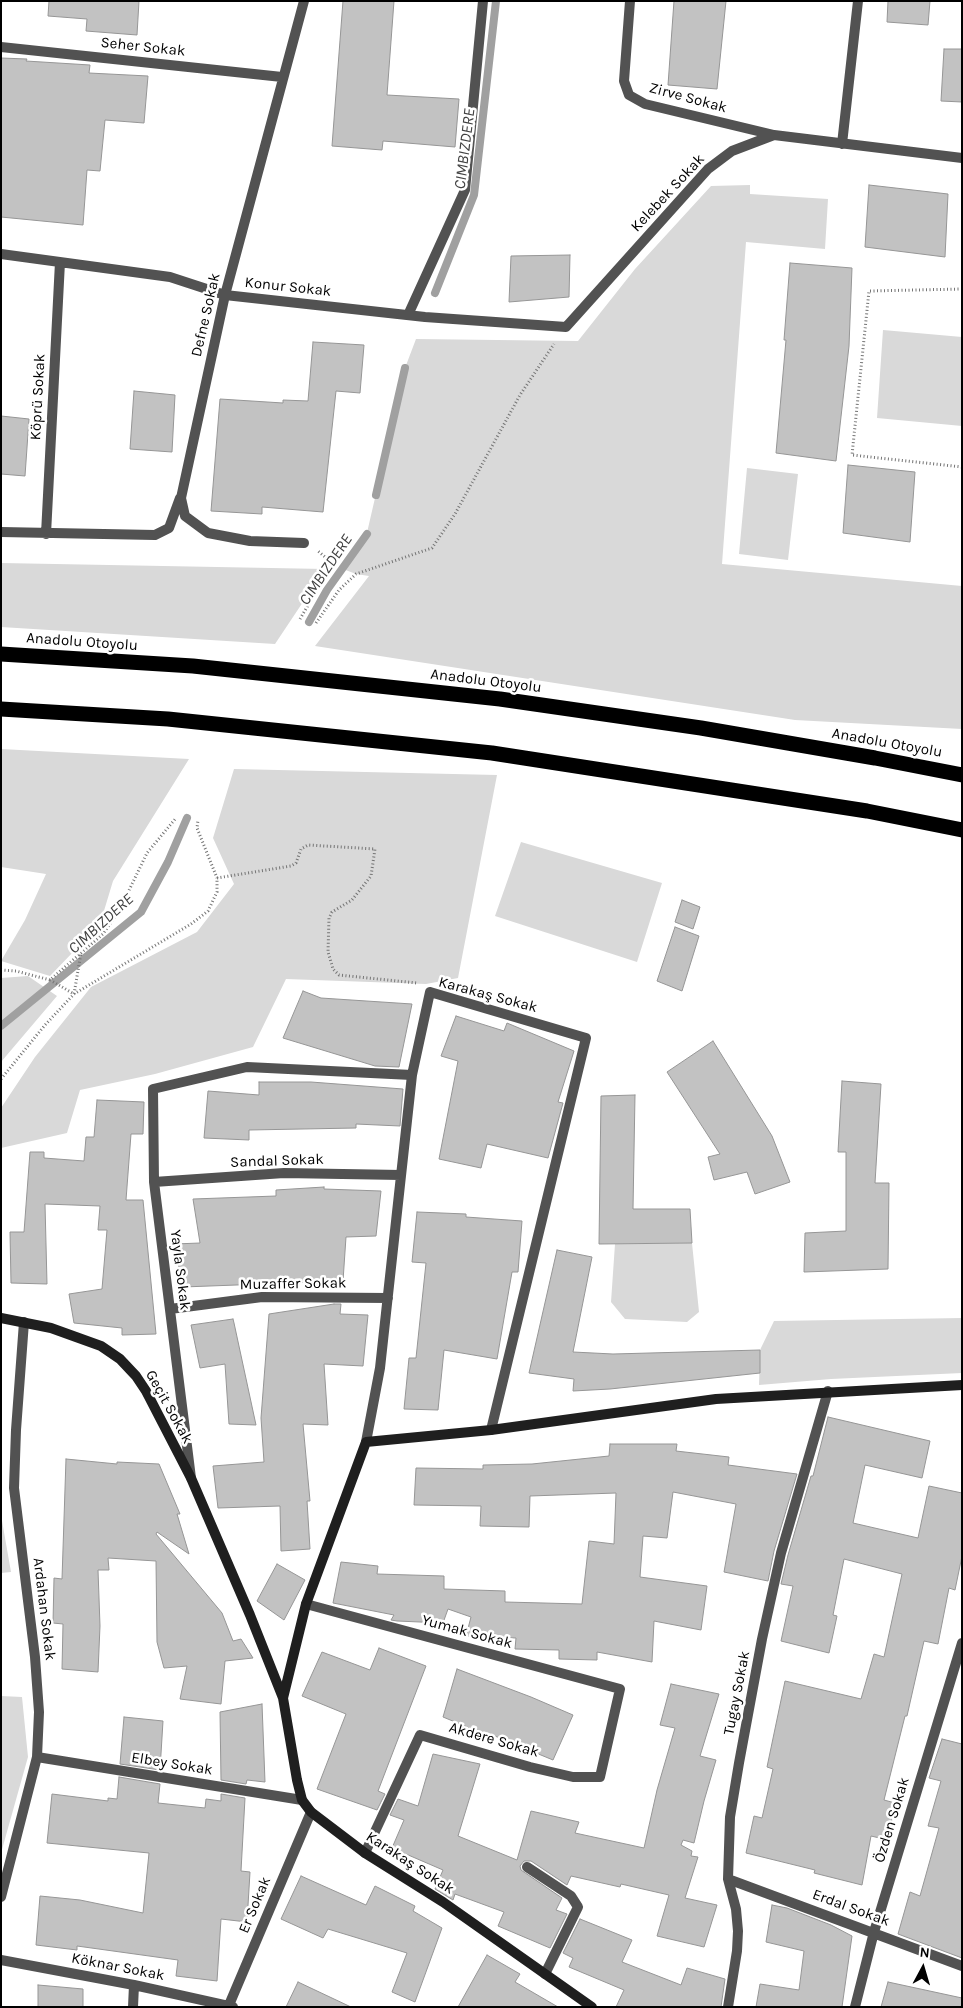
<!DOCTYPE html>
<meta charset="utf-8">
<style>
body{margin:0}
#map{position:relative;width:963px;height:2008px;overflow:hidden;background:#fff;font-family:Karla,sans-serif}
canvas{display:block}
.frame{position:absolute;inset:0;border:2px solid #000;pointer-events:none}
.north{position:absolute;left:898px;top:1943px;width:50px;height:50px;-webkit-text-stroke:4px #fff;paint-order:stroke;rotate:6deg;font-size:14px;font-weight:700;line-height:20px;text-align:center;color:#000}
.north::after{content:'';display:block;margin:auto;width:18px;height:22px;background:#000;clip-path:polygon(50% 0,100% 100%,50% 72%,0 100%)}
</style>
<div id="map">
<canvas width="963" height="2008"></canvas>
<div class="frame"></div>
<div class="north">N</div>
</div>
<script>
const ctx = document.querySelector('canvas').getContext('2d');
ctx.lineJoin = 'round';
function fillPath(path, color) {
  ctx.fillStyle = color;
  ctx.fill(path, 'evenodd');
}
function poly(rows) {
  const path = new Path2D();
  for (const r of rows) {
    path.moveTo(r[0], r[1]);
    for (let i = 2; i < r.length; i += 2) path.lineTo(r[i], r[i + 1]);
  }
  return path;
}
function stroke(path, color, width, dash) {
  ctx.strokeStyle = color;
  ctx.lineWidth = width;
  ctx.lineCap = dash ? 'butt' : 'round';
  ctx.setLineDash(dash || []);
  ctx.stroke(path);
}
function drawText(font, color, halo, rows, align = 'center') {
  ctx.font = font + ' Karla,sans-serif';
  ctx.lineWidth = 5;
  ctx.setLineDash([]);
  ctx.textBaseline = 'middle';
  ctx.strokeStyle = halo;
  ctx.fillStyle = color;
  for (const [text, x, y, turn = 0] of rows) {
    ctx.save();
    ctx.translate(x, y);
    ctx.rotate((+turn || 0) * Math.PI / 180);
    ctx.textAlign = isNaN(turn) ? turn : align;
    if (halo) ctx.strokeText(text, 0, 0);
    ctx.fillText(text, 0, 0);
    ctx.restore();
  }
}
fillPath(poly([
 [750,185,750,194,828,199,825,249,746,242,722,564,962,586,962,729,795,720,315,646,369,576,356,574,343,569,366,537,405,368,416,339,578,341,635,269,711,186],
 [883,330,962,337,962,426,877,418],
 [747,468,798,474,788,560,739,554],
 [1,563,325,569,275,644,1,627],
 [1,749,189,759,113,881,100,924,50,976,1,961,25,920,46,874,1,867],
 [234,769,497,775,458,978,426,984,286,979,253,1047,155,1074,80,1090,67,1133,1,1148,1,1108,35,1057,91,987,197,932,234,884,213,838],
 [521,842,662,883,637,962,495,916],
 [28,976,57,996,1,1062,1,978],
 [692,1243,699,1312,687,1322,625,1319,611,1302,615,1244],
 [962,1318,962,1373,831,1379,759,1385,760,1350,774,1321],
 [1,1515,11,1572,1,1573],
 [1,1696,22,1697,28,1757,1,1853]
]), '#d9d9d9');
stroke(poly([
 [435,293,474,195,496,1],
 [376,495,405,368],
 [309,622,327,590,367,534],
 [1,1026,141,912,168,862,187,818]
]), '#a0a0a0', 8);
const building = poly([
 [49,1,139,1,137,35,86,31,87,19,48,16,49,1],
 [343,1,394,1,387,95,459,99,455,147,383,141,382,150,332,146,343,1],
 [674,1,726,1,717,89,668,85,674,1],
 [888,1,930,1,928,25,887,22,888,1],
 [944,49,962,49,962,102,941,101,944,49],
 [1,58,27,59,26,61,90,65,89,73,148,76,144,123,105,120,100,171,87,170,83,225,1,217,1,58],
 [869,185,948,194,945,257,865,247,869,185],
 [570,255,569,297,509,302,511,256,570,255],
 [790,263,852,268,849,346,836,461,776,453,786,340,784,340,790,263],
 [313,342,364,345,360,393,336,391,323,512,262,507,262,514,211,511,220,399,283,403,283,400,308,401,313,342],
 [134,391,175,395,172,452,130,449,134,391],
 [1,416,29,419,25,476,1,474,1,416],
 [848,465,915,472,910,542,843,533,848,465],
 [682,900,700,907,693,929,675,922,682,900],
 [675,927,699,936,682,991,657,981,675,927],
 [303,991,321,998,412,1004,399,1067,375,1066,283,1038,303,991],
 [456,1016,504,1031,507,1023,574,1051,558,1102,563,1103,548,1158,487,1144,481,1168,439,1159,458,1061,441,1056,456,1016],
 [713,1041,772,1136,790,1182,755,1194,747,1172,714,1180,708,1157,720,1154,667,1072,713,1041],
 [842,1081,881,1084,875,1183,889,1183,888,1269,804,1272,805,1233,846,1231,846,1152,838,1152,842,1081],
 [259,1082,311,1082,403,1089,400,1126,356,1124,356,1128,249,1130,249,1140,204,1138,208,1091,259,1095,259,1082],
 [635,1095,633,1209,690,1209,692,1243,599,1244,601,1096,635,1095],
 [97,1100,144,1102,143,1134,131,1134,126,1200,143,1200,156,1334,122,1335,122,1328,74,1323,69,1294,102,1289,107,1230,98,1230,100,1206,45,1204,47,1284,11,1283,10,1232,24,1232,30,1152,44,1152,44,1158,84,1161,86,1137,94,1137,97,1100],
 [324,1187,324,1189,381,1191,376,1236,346,1237,343,1281,183,1287,174,1244,200,1243,193,1199,276,1196,276,1190,324,1187],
 [417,1212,466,1214,466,1217,522,1221,518,1272,512,1272,497,1359,444,1350,438,1410,404,1409,409,1358,416,1358,426,1263,412,1262,417,1212],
 [557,1250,592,1257,573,1352,613,1354,760,1350,760,1373,610,1389,573,1391,574,1379,529,1373,557,1250],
 [334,1304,341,1304,340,1314,368,1315,363,1366,324,1364,328,1425,303,1424,310,1501,307,1501,310,1549,281,1551,280,1506,218,1508,213,1466,264,1462,261,1418,269,1314,334,1304],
 [233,1319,234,1323,256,1425,229,1424,225,1364,200,1368,191,1325,233,1319],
 [828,1417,930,1441,922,1478,865,1465,853,1523,918,1538,929,1486,962,1493,962,1556,955,1590,949,1588,938,1644,924,1641,907,1716,905,1716,884,1800,895,1803,888,1840,871,1836,862,1885,814,1873,815,1870,746,1853,754,1816,762,1818,773,1769,767,1767,785,1681,861,1699,874,1654,884,1657,902,1574,844,1559,833,1615,837,1616,829,1653,781,1641,793,1586,781,1584,788,1555,811,1476,813,1476,828,1417],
 [610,1444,677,1444,676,1451,729,1457,728,1465,797,1474,774,1551,768,1581,724,1572,736,1504,673,1492,667,1538,643,1536,640,1577,707,1586,701,1630,654,1621,652,1662,597,1652,597,1660,559,1659,559,1650,515,1649,516,1638,466,1636,471,1617,448,1609,443,1623,397,1621,391,1620,394,1615,333,1603,341,1562,378,1566,377,1574,444,1576,444,1589,505,1591,505,1602,582,1604,589,1541,614,1544,616,1493,530,1496,529,1527,480,1526,481,1506,414,1505,416,1468,483,1469,483,1465,532,1464,609,1456,610,1444],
 [66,1459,117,1464,117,1462,159,1464,180,1514,177,1514,189,1554,157,1532,156,1534,222,1613,233,1641,241,1639,253,1658,225,1661,221,1704,180,1699,187,1666,164,1668,157,1642,156,1561,108,1558,109,1570,98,1570,100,1626,98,1672,62,1669,63,1624,53,1623,54,1578,62,1579,66,1459],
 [277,1564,305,1580,284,1620,257,1601,277,1564],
 [379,1648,426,1666,378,1791,385,1794,377,1810,317,1789,346,1714,302,1696,322,1652,370,1670,379,1648],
 [457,1669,531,1697,573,1715,553,1760,490,1734,489,1736,443,1717,457,1669],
 [671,1684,719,1694,700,1756,716,1760,704,1801,694,1843,683,1840,681,1845,692,1851,691,1856,698,1857,685,1898,717,1905,704,1947,657,1936,669,1895,621,1884,620,1887,571,1876,567,1885,531,1861,524,1861,520,1866,521,1870,562,1898,556,1910,567,1914,550,1948,498,1926,504,1912,455,1894,453,1900,435,1889,443,1870,392,1848,404,1820,390,1815,398,1799,418,1806,433,1754,480,1764,458,1836,517,1860,531,1811,579,1822,575,1833,644,1848,657,1790,675,1728,660,1725,671,1684],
 [262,1704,265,1782,247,1780,246,1784,221,1780,220,1712,262,1704],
 [124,1717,163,1721,160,1770,120,1764,124,1717],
 [942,1739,962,1744,962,1958,898,1934,910,1892,920,1896,939,1828,928,1826,941,1781,929,1778,942,1739],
 [119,1777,160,1784,158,1803,205,1808,206,1799,221,1801,221,1794,245,1798,241,1871,250,1872,247,1922,221,1919,217,1981,176,1976,178,1960,77,1946,77,1950,36,1945,40,1896,80,1900,143,1913,149,1853,47,1843,52,1794,108,1801,108,1798,117,1799,119,1777],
 [301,1876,366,1905,375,1886,415,1906,413,1911,442,1928,415,2002,392,1992,407,1953,328,1929,323,1938,281,1919,301,1876],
 [772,1905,787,1908,831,1925,852,1936,842,2007,756,2007,760,1984,799,1990,804,1951,766,1942,772,1905],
 [580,1919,632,1940,622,1962,681,1985,687,1968,725,1979,721,2007,616,2007,624,1990,569,1967,573,1958,563,1953,580,1919],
 [487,1955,520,1974,515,1982,558,2007,458,2007,487,1955],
 [298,1982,351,2007,286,2007,298,1982],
 [888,1982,962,1998,962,2007,881,2007,888,1982],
 [38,1985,83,1989,83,2007,38,2007,38,1985]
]);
fillPath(building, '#c2c2c2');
stroke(building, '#969696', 1);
stroke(poly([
 [962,289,869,291,852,455,962,467],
 [300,619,331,566,330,561,318,551],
 [316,623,339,590,356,574,432,548,455,514,520,395,554,344],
 [217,878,291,866,296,863,301,849,308,845,375,849,371,876,352,900,332,912,329,918,328,952,331,962,333,969,339,975,417,983],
 [1,970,16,971,50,980,103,934,119,911,147,853,176,818],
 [50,980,74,994,81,953],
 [1,1079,45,1025,74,994,191,924,208,911,217,892,217,878,197,828,198,820]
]), '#747474', 3, [1, 2.5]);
stroke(poly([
 [527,1867,571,1896,578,1907,545,1974]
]), '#525252', 10);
stroke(poly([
 [304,1,225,295,181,498,185,516,208,533,250,541,304,543],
 [630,1,624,81,629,95,645,104,774,135,962,158],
 [1,47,282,77],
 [842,144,858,1],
 [1,254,170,277,225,295,425,317,566,327,708,169,732,151,774,135],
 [408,315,465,190,483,1],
 [1,532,155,535,169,528,180,498],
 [46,534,60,262],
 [154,1182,284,1173,401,1175],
 [170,1309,262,1297,388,1298],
 [366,1442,380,1368,412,1075,430,992,586,1038,491,1430],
 [191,1478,154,1182,153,1089,247,1067,412,1075],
 [306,1604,620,1689,600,1777,573,1777,530,1767,420,1735,365,1853],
 [37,1757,302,1800],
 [728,1879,962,1966],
 [1,1897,37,1757,39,1712,35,1657,14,1488,16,1430,24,1322],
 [1,1960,134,1985,233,2007],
 [229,2005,311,1812],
 [133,2007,134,1985],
 [728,2007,737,1951,738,1931,736,1909,728,1879,730,1817,739,1763,762,1639,781,1553,828,1391],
 [855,2007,874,1932,962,1643]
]), '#525252', 10);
stroke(poly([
 [1,1318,51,1328,101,1346,120,1359,136,1376,146,1391,191,1478,250,1615,283,1698,297,1780,302,1800,311,1812,365,1853,443,1902,592,2007],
 [283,1698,306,1604,366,1442,491,1430,716,1399,962,1385]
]), '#1f1f1f', 10);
stroke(poly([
 [1,654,193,666,500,699,701,728,875,758,962,775],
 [1,709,168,719,492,753,867,811,962,830]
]), '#000', 15);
drawText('15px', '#000', '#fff', [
 ["Seher Sokak",143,47,6],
 ["Zirve Sokak",688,98,15],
 ["Kelebek Sokak",668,193,-47],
 ["Konur Sokak",288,287,6],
 ["Defne Sokak",206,315,-77],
 ["Köprü Sokak",38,397,-87],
 ["Anadolu Otoyolu",82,642,4],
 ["Anadolu Otoyolu",486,681,7],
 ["Anadolu Otoyolu",887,743,10],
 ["Karakaş Sokak",488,995,15],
 ["Sandal Sokak",277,1161,-2],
 ["Yayla Sokak",180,1270,83],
 ["Muzaffer Sokak",293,1284,-1],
 ["Geçit Sokak",169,1407,61],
 ["Ardahan Sokak",44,1609,83],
 ["Yumak Sokak",467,1632,15],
 ["Tugay Sokak",737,1693,-79],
 ["Akdere Sokak",494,1740,16],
 ["Elbey Sokak",172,1764,9],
 ["Özden Sokak",892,1820,-73],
 ["Karakaş Sokak",410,1863,33],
 ["Er Sokak",255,1905,-67],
 ["Erdal Sokak",851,1908,20],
 ["Köknar Sokak",118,1967,11]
]);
drawText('italic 16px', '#414141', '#fff', [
 ["CIMBIZDERE",465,149,-83],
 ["CIMBIZDERE",326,570,-56],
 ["CIMBIZDERE",101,924,-42]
]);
</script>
